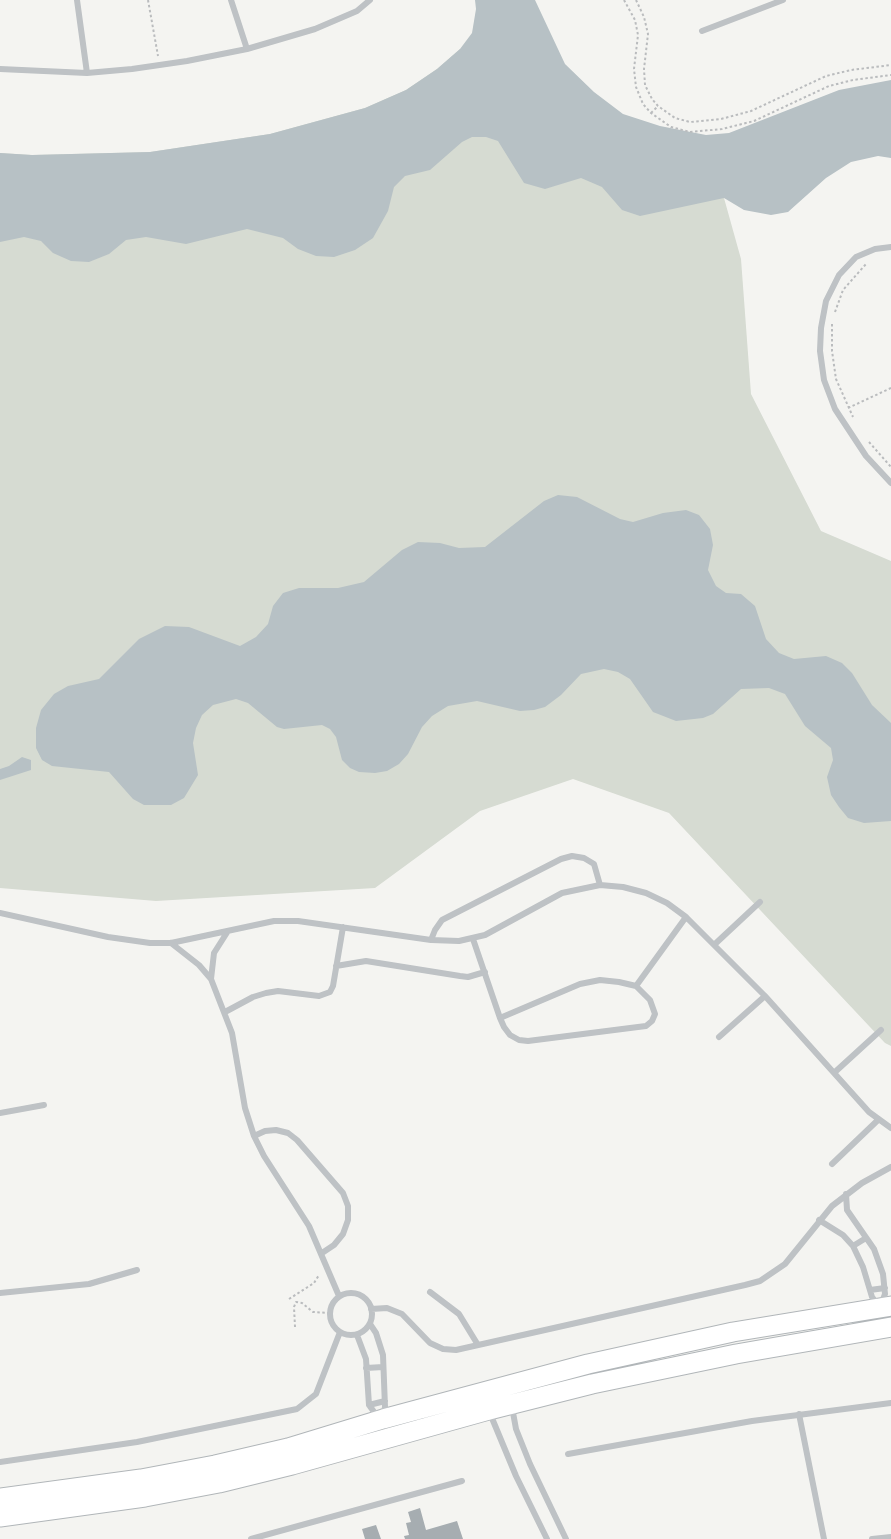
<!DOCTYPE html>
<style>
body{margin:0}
canvas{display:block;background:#f4f4f1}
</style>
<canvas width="891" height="1539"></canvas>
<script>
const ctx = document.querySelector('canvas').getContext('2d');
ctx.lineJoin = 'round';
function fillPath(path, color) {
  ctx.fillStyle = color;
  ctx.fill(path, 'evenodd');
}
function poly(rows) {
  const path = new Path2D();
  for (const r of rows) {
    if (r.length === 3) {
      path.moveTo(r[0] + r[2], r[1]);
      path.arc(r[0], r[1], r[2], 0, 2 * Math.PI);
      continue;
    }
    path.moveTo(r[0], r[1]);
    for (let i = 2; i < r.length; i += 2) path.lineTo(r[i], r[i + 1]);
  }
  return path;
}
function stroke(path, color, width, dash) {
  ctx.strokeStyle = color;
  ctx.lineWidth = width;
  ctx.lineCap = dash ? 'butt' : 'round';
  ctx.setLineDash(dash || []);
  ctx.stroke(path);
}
fillPath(poly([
 [460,49,548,94,724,198,741,259,751,394,821,531,891,561,891,1046,885,1043,669,813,573,779,480,811,375,888,156,901,0,888,0,153,32,155,150,152,270,134,365,108,406,90,437,69]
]), '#d6dbd2');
fillPath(poly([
 [475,0,535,0,565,64,594,92,623,114,660,126,706,135,729,133,839,90,891,80,891,158,878,156,851,162,826,178,788,212,771,215,744,210,724,198,640,216,622,210,602,187,581,178,545,189,524,183,498,141,486,137,472,137,462,142,430,170,405,176,394,187,388,211,373,238,355,250,334,257,316,256,298,249,283,238,247,229,186,244,146,237,126,240,109,254,89,262,71,261,53,253,41,241,24,237,0,242,0,153,32,155,150,152,270,134,365,108,406,90,437,69,460,49,472,33,476,9],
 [558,495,577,497,620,519,633,522,663,513,686,510,699,515,710,529,713,545,708,570,716,586,726,593,741,594,755,606,766,639,779,653,794,659,826,656,842,663,852,673,872,705,891,723,891,821,864,823,848,818,839,807,831,795,827,777,833,760,831,748,805,726,785,694,769,688,741,689,713,714,703,718,676,721,653,712,630,679,618,672,604,669,581,674,561,695,545,707,534,710,520,711,477,701,448,706,432,716,422,727,408,754,399,764,387,771,375,773,359,772,350,768,342,760,336,737,330,729,322,725,284,729,277,727,248,703,236,699,213,705,202,715,196,728,193,743,198,775,184,798,171,805,144,805,133,799,109,772,52,766,42,760,36,748,36,728,41,710,54,694,68,686,99,679,139,639,165,626,189,627,240,646,256,637,268,624,273,606,283,593,299,588,338,588,364,582,402,550,418,542,440,543,459,548,485,547,544,501],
 [22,757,31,760,31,770,0,780,0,769,9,766]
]), '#b7c1c5');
fillPath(poly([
 [420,1508,426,1530,457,1521,463,1539,405,1539,404,1536,409,1535,406,1523,411,1522,408,1512],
 [376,1525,381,1539,365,1539,362,1529]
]), '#a6adb1');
const secondary = poly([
 [0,1498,141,1479,215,1465,288,1448,383,1419,588,1364,733,1332,891,1306],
 [0,1517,145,1497,219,1483,292,1465,489,1410,592,1384,736,1354,891,1327]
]);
stroke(secondary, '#b1b6b9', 21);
stroke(poly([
 [148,0,158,56],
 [624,0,635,20,638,35,634,69,636,87,643,104,651,113,671,127,690,132,722,129,754,121,829,86,853,80,891,75],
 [636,0,644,17,648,34,644,69,645,85,652,99,658,106,675,118,690,122,721,119,751,111,826,76,851,70,891,65],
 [651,113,658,106],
 [835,312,843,290,866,264],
 [832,324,832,351,836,379,853,417],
 [848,408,891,388],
 [869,442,891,467],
 [289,1299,314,1283,319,1275],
 [295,1327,294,1307,296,1302,302,1303,313,1312,329,1313]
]), '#babcbe', 2, [2.5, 2.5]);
stroke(poly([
 [77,0,87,73],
 [231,0,247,49],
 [702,31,783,0],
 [0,69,87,73,132,69,187,61,247,49,315,29,357,11,370,0],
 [891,247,875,249,856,257,839,275,826,301,821,328,820,351,824,380,835,409,866,456,891,483],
 [0,913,108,937,150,943,171,943,274,921,298,921,431,940,459,941,485,935,562,893,600,885,623,887,646,893,667,903,686,917,765,996,869,1112,891,1128],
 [473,939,500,1018,504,1027,510,1035,519,1040,528,1041,638,1027,646,1026,652,1021,655,1014,650,1000,636,986,619,982,600,980,580,984,500,1018],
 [431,940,435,930,442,920,561,859,572,856,584,858,594,864,600,885],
 [171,943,199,965,211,979,232,1033,245,1108,254,1136,264,1156,309,1226,339,1296],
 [715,944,760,902],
 [336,966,366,961,460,976,468,977,485,972],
 [211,979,214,953,228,931],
 [636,986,686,917],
 [225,1012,253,997,266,993,278,991,319,996,330,992,333,986,343,927],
 [719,1037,765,996],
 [835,1072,881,1030],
 [0,1113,44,1105],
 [254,1136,265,1131,276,1130,288,1133,297,1140,343,1193,348,1206,348,1220,343,1234,334,1245,322,1253],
 [832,1164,878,1120],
 [819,1220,843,1235,853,1246,863,1267,872,1297,880,1307,885,1294,883,1274,874,1249,847,1210,846,1194],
 [853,1246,866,1238],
 [870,1290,885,1288],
 [430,1292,459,1314,478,1345],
 [351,1314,21],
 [0,1293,89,1284,137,1270],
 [371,1309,387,1308,402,1314,430,1343,443,1349,456,1350,745,1285,760,1281,785,1264,832,1206,862,1183,891,1167],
 [357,1335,366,1359,369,1405,377,1416,383,1419,385,1407,383,1355,376,1333,370,1324],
 [366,1368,383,1367],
 [369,1405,385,1401],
 [512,1407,516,1429,530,1464,566,1539],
 [489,1411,516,1476,547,1539],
 [799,1414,824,1539],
 [568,1454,752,1421,891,1403],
 [0,1462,137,1442,297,1409,316,1394,340,1332],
 [251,1539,462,1481],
 [872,1539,891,1537]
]), '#bec2c5', 6);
stroke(secondary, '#fff', 19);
</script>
